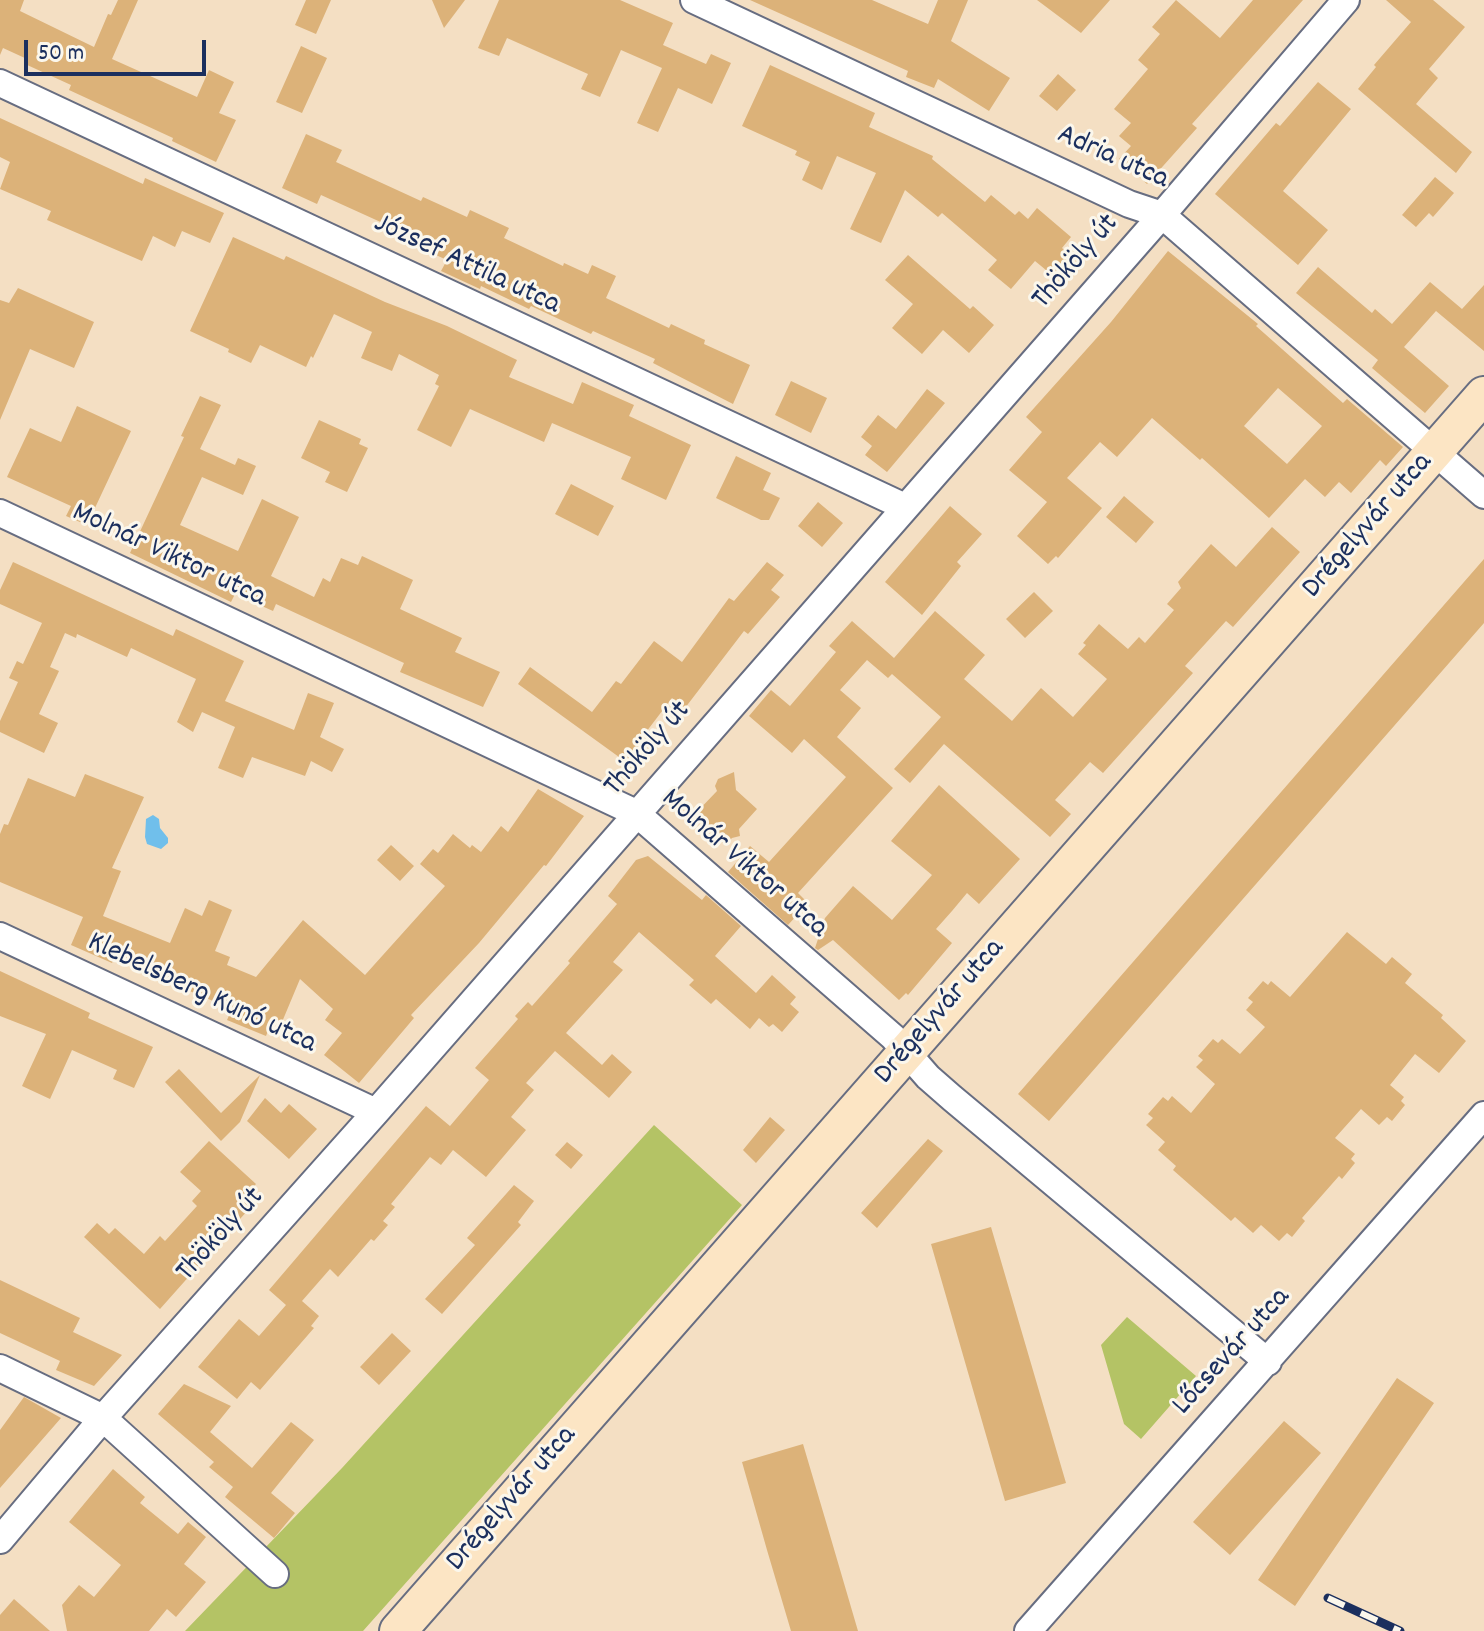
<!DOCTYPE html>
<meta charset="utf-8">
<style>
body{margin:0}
#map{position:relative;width:1484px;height:1631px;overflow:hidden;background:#f4dfc3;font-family:Dekko,sans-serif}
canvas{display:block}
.scale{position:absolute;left:24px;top:40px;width:182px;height:36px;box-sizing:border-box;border:4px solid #1b2f5e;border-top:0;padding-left:10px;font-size:24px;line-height:28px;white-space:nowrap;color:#1b2f5e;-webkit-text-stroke:6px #fbf7ec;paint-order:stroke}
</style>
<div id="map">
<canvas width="1484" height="1631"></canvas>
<div class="scale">50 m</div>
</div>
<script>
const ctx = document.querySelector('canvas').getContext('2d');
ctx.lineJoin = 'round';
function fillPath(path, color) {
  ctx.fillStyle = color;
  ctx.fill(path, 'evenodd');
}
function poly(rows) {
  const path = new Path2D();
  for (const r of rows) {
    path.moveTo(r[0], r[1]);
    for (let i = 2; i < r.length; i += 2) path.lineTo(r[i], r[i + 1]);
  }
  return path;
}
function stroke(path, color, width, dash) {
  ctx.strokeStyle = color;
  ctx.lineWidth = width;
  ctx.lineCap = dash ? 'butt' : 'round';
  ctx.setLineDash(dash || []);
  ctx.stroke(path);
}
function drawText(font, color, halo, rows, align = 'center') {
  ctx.font = font + ' Dekko,sans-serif';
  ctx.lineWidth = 6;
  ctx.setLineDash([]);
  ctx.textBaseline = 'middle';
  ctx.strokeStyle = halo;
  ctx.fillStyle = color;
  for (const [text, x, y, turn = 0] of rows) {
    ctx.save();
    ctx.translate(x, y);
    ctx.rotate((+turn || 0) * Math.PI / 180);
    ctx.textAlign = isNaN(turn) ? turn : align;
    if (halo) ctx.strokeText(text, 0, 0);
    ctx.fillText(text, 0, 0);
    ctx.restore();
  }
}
fillPath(poly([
 [654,1125,742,1205,363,1631,185,1631,342,1468],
 [1127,1317,1196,1376,1141,1439,1124,1424,1101,1345]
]), '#b4c365');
fillPath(poly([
 [153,815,159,819,160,828,168,838,168,843,161,849,147,844,145,837,146,819]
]), '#70bfeb');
fillPath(poly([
 [0,0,24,0,20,11,94,47,108,14,111,15,118,0,138,0,112,59,197,97,209,70,234,82,219,113,236,120,216,162,172,141,173,138,69,90,71,85,25,64,27,59,3,48,0,55],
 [306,0,331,0,316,34,295,25],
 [432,0,465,0,444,28],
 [499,0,620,0,673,23,663,45,706,64,711,54,731,63,712,104,678,88,658,132,637,123,662,68,621,50,600,97,581,89,588,74,507,38,499,56,478,48],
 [750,0,872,0,928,24,938,0,968,0,951,41,1010,78,989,111,938,79,934,88,906,77,908,71],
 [1037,0,1110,0,1081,33],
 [1176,0,1220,38,1253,0,1303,0,1192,124,1197,128,1147,184,1119,159,1131,146,1119,136,1131,123,1114,109,1148,69,1138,60,1160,34,1152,27],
 [1386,0,1433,0,1465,27,1429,69,1438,78,1416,104,1472,152,1456,173,1358,89,1376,67,1374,65,1411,22],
 [301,46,327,58,302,113,276,102],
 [770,65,875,113,869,127,933,156,932,159,985,202,991,195,1015,215,1019,211,1028,219,1037,208,1071,237,1062,248,1070,255,1052,275,1035,261,1011,289,988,270,997,260,942,213,938,217,905,190,881,243,850,229,876,173,837,156,822,190,802,180,810,162,795,155,797,151,742,126],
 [1058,74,1076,90,1057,111,1039,96],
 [1318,82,1351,109,1283,191,1328,230,1298,265,1215,194,1276,123,1280,126],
 [0,118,143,184,145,178,224,213,210,243,182,231,175,247,153,236,142,261,47,220,51,211,0,189,10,162,0,157],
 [306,134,342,150,336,162,421,201,423,197,467,217,470,210,509,228,504,238,563,266,564,263,588,274,592,265,616,276,606,298,669,328,671,324,705,340,704,344,750,365,733,404,653,363,655,359,593,331,591,334,531,306,529,309,481,286,480,289,441,271,447,260,418,247,419,244,405,238,407,234,321,195,317,204,282,188],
 [1435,177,1454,193,1433,217,1429,213,1416,227,1402,215],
 [233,237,284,260,286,256,385,302,447,326,517,360,509,377,573,404,582,382,634,405,629,416,691,445,666,500,621,479,631,457,552,423,544,442,470,409,451,447,417,430,439,386,435,384,439,375,399,354,392,371,361,358,372,332,334,314,313,358,311,356,306,367,260,345,251,363,228,352,229,349,190,331],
 [1168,251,1258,324,1256,326,1343,403,1347,399,1403,447,1386,466,1380,460,1351,493,1339,482,1325,497,1305,479,1269,518,1202,458,1200,460,1152,418,1117,457,1100,442,1067,478,1102,508,1058,558,1056,556,1048,564,1017,536,1047,502,1009,470,1042,432,1026,417,1111,322],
 [1278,388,1322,426,1287,464,1244,426],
 [908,255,970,309,973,306,994,325,969,353,943,330,922,354,892,328,913,304,885,280],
 [1318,267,1372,313,1375,309,1392,324,1430,282,1462,309,1484,285,1484,351,1436,311,1404,347,1449,386,1425,413,1372,368,1378,360,1296,293],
 [18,288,94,322,74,368,30,349,0,420,0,300,9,303],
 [791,381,827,398,811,433,775,415],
 [927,389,945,403,887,472,865,455,872,446,861,437,878,415,896,429],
 [200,396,221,405,200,449,235,465,238,458,256,466,243,495,202,477,180,525,238,551,262,499,299,517,271,576,314,597,323,578,330,582,341,558,358,565,362,556,413,580,400,609,462,638,455,652,500,672,483,707,400,672,404,663,276,604,273,611,235,594,231,602,130,553,184,437,181,436],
 [77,406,131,431,87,525,66,516,71,506,7,477,30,428,61,442],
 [319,420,361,439,359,444,368,448,347,492,325,482,330,472,301,458],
 [736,456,771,473,763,490,780,498,769,520,761,520,716,498],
 [571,484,614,506,598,536,555,514],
 [1124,496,1154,522,1136,543,1106,517],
 [818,502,843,523,822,547,798,526],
 [950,506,982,534,957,562,961,566,922,615,885,582],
 [1272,527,1300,552,1233,627,1226,621,1185,666,1193,673,1103,773,1090,762,1055,800,1071,814,1050,837,944,744,910,783,894,769,941,717,892,674,888,678,867,660,840,690,861,708,837,737,893,788,798,893,808,903,788,925,728,872,750,846,769,862,846,777,804,739,792,753,749,716,771,690,790,706,836,652,829,646,852,621,894,658,935,611,985,655,964,679,1012,721,1041,688,1073,717,1107,679,1078,654,1086,645,1083,643,1099,624,1128,649,1139,637,1145,643,1174,610,1167,604,1181,588,1178,582,1211,544,1236,567],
 [1484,559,1484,623,1049,1121,1018,1094],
 [13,562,173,636,176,629,244,661,225,701,294,730,308,693,334,703,320,737,344,749,332,772,311,761,305,776,252,757,243,778,218,768,235,727,202,712,193,732,177,722,196,679,131,648,127,657,77,634,76,638,65,633,50,667,59,671,39,714,58,723,44,753,0,732,0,721,18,682,9,678,17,661,23,664,42,623,0,604,0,590],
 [767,562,784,575,771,590,780,597,748,634,744,631,685,708,672,698,637,744,649,753,637,770,518,684,530,667,592,712,616,681,621,684,654,641,682,662,729,598,734,601],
 [1034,592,1053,611,1025,638,1006,619],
 [734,772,736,790,757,809,739,829,740,836,732,838,725,845,693,816,717,791,715,786,718,779],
 [85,774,144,797,112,868,121,871,103,916,170,943,185,908,202,916,209,900,232,910,215,951,230,957,227,965,256,977,303,920,365,975,445,886,420,864,433,849,438,853,453,834,470,848,472,845,481,852,501,826,508,832,538,789,584,816,546,866,544,865,479,943,411,1015,414,1018,359,1083,324,1055,342,1033,325,1020,333,1009,300,979,282,1022,273,1018,266,1036,227,1020,232,1009,114,959,112,963,71,945,83,917,0,882,0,834,4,824,8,825,28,778,75,797],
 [939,785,1020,859,979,904,967,893,952,911,936,929,952,943,908,995,906,993,899,1000,833,940,818,950,815,948,825,918,853,886,892,920,932,875,891,841],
 [391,845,414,866,400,881,377,860],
 [648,856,702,900,706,895,741,926,715,956,756,993,772,975,796,997,790,1004,799,1012,782,1032,773,1024,769,1027,759,1018,750,1029,716,999,711,1004,689,985,694,980,639,932,613,962,623,970,566,1033,602,1065,612,1054,632,1072,609,1098,555,1051,526,1083,534,1090,511,1117,526,1130,486,1177,453,1150,441,1165,430,1157,391,1204,395,1207,383,1221,388,1225,374,1241,371,1239,338,1277,330,1269,302,1301,319,1316,311,1326,314,1328,260,1390,251,1382,237,1399,198,1367,239,1319,259,1336,286,1305,269,1290,426,1106,450,1126,489,1080,475,1068,518,1019,515,1016,528,1002,532,1006,570,963,568,961,617,904,608,896,636,860],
 [1347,932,1386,964,1392,957,1412,974,1405,983,1443,1015,1441,1018,1466,1041,1439,1073,1415,1054,1390,1085,1404,1097,1401,1101,1405,1105,1392,1121,1387,1117,1379,1125,1361,1109,1335,1138,1355,1154,1351,1159,1355,1163,1342,1179,1339,1176,1302,1218,1305,1221,1292,1237,1287,1233,1279,1241,1261,1225,1253,1233,1235,1217,1231,1221,1173,1170,1176,1166,1158,1150,1165,1142,1146,1125,1153,1118,1148,1114,1163,1097,1168,1101,1172,1096,1191,1113,1215,1084,1196,1067,1203,1060,1198,1056,1213,1039,1218,1043,1222,1039,1240,1054,1265,1027,1246,1010,1253,1002,1248,998,1263,981,1268,985,1271,981,1290,997],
 [0,971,90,1013,88,1018,153,1047,134,1088,113,1079,117,1070,72,1050,50,1099,22,1086,46,1034,0,1016],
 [179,1069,221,1113,260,1075,240,1122,221,1141,165,1082],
 [265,1098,281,1113,289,1104,317,1129,289,1159,247,1121],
 [770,1117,785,1130,756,1163,743,1150],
 [928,1139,943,1151,877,1228,861,1213],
 [209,1141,256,1184,247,1194,256,1201,160,1309,84,1237,97,1223,109,1234,115,1228,144,1254,160,1236,165,1241,197,1206,192,1201,201,1191,180,1172],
 [567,1142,583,1155,571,1169,555,1155],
 [514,1185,534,1201,518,1222,521,1225,442,1314,425,1299,475,1245,467,1238],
 [991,1227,1066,1483,1005,1501,931,1244],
 [0,1280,80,1318,73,1332,122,1355,94,1386,56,1370,60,1361,0,1333],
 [392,1333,411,1351,379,1385,360,1367],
 [1397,1378,1434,1403,1295,1606,1258,1580],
 [184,1384,231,1406,210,1432,252,1468,291,1422,314,1440,271,1493,295,1513,274,1538,225,1497,233,1487,209,1467,214,1462,158,1414],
 [24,1397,61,1418,0,1488,0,1430],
 [1284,1421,1321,1453,1230,1555,1193,1522],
 [803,1444,829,1532,858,1631,791,1631,767,1550,742,1462],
 [113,1469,145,1497,140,1503,178,1534,188,1522,206,1537,184,1564,206,1582,176,1617,167,1609,149,1631,67,1631,62,1605,79,1585,94,1597,121,1565,69,1522],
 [14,1599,50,1631,0,1631,0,1615]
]), '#dcb279');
const street = poly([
 [694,0,1129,204,1162,215,1484,495],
 [0,83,905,507],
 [0,513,636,813,893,1037,928,1077,952,1098,1268,1362],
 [0,936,376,1112],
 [0,1368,103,1418,275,1574],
 [0,1540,103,1418,376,1112,1162,215,1346,0],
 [1028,1631,1484,1115]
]);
const secondary = poly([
 [398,1631,1484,395]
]);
stroke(street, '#676d81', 30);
stroke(secondary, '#676d81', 40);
stroke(street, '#fff', 26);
stroke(secondary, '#fce5c4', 36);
const rail = poly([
 [1328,1598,1400,1631]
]);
stroke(rail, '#1b2f5e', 9);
stroke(rail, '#fbf7ec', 6, [18]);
drawText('30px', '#1b2f5e', '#fbf7ec', [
 ["Adria utca",1112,159,24],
 ["Thököly út",1077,263,-49],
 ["József Attila utca",466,266,25],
 ["Drégelyvár utca",1369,527,-49],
 ["Molnár Viktor utca",168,557,25],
 ["Thököly út",649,750,-49],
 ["Molnár Viktor utca",743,865,41],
 ["Klebelsberg Kunó utca",201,995,25],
 ["Drégelyvár utca",941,1013,-49],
 ["Thököly út",222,1236,-48],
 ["Lőcsevár utca",1233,1353,-48],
 ["Drégelyvár utca",513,1500,-49]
]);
</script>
